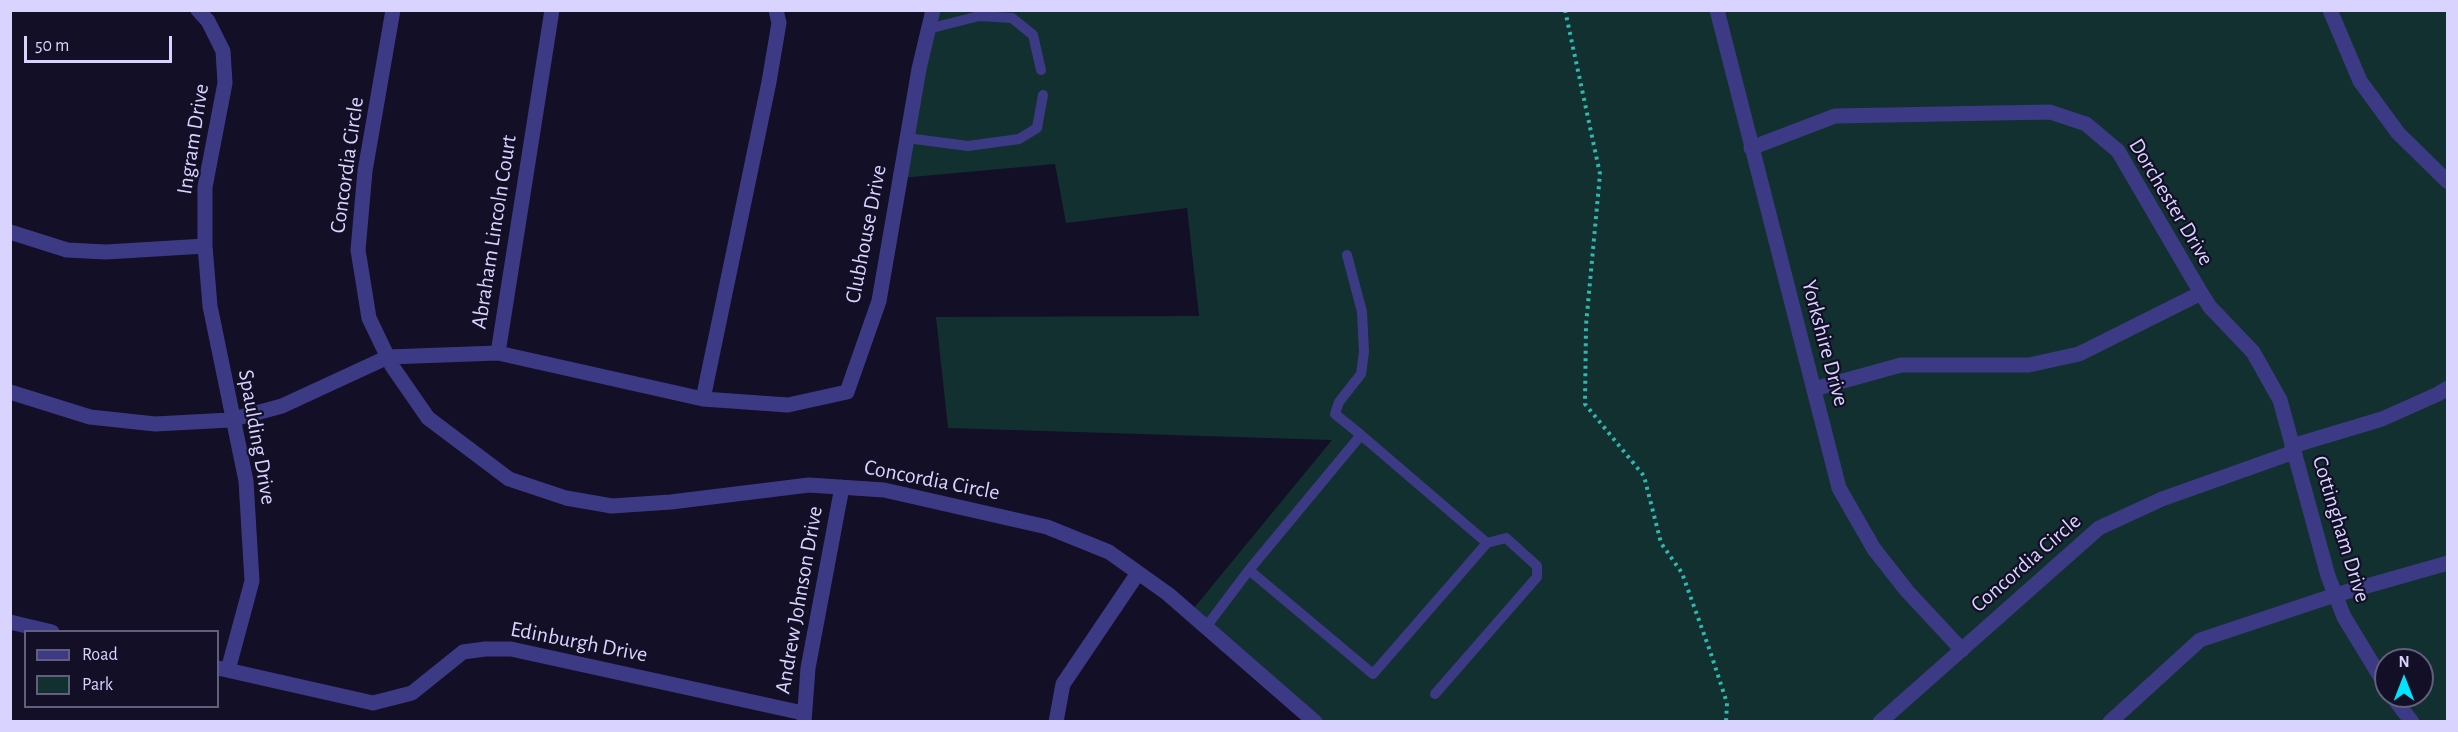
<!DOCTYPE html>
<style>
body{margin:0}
#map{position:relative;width:2458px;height:732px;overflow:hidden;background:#130f26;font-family:"Alegreya Sans",sans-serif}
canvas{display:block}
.frame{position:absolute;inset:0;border:12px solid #d9d4ff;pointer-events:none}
.legend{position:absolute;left:24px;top:630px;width:195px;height:78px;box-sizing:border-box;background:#130f26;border:2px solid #625e7d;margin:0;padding:8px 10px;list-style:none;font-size:18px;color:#d9d4ff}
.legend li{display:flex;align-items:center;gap:12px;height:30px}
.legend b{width:30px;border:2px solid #625e7d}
.north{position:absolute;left:2374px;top:648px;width:60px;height:60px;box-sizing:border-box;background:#130f26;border:2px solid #625e7d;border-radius:50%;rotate:0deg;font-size:16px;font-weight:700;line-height:24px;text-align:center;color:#d9d4ff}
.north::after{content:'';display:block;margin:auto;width:21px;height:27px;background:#00e5ff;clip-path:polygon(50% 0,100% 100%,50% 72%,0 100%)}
.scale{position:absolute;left:24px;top:36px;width:148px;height:27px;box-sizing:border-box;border:3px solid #d9d4ff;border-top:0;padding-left:8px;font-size:18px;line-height:21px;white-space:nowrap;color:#d9d4ff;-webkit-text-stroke:4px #130f26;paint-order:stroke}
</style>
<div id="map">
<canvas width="2458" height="732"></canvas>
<div class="frame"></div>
<ul class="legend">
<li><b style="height:8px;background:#3d3a85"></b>Road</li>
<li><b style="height:16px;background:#12302f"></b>Park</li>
</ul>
<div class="north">N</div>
<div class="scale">50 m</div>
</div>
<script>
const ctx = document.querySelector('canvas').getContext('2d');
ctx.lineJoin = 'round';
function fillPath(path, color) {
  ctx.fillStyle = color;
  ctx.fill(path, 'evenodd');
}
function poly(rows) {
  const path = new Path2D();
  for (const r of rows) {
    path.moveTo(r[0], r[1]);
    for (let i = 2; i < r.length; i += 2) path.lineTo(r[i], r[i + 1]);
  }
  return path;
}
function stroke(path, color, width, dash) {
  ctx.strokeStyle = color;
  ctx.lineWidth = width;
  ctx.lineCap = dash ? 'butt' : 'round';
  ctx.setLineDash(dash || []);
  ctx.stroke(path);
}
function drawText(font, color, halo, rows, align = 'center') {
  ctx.font = font + ' "Alegreya Sans",sans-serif';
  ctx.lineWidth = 4.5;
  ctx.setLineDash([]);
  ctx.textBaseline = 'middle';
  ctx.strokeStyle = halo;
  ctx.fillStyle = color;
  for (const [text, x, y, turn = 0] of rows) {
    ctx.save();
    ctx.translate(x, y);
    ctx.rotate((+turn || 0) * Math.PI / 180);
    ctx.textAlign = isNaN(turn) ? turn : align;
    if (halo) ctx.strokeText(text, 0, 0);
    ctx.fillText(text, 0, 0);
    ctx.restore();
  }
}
fillPath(poly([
 [939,11,2447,11,2447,721,1324,721,1247,668,1189,614,1332,440,948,428,936,317,1199,316,1187,208,1066,223,1055,164,901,178],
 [2386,660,2422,660,2422,696,2386,696]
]), '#12302f');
stroke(poly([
 [1565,10,1600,174,1586,325,1585,404,1644,476,1661,543,1682,573,1710,651,1727,703,1726,722]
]), '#2fb8b0', 4, [3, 4.5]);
stroke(poly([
 [928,29,979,16,1012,18,1033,35,1041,70],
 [907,138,968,146,1019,139,1037,128,1043,95],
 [1347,255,1362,312,1364,352,1361,374,1339,402,1335,414,1361,435],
 [1206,627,1249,570,1361,435,1487,543,1373,674,1249,570],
 [1435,694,1537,577,1537,566,1506,538,1487,543]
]), '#3d3a85', 10);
stroke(poly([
 [198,10,208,21,223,51,225,83,205,187,205,246,210,306,246,481,252,581,228,670],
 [393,10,365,171,358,250,369,318,392,366,428,418,509,479,566,498,612,506,671,502,809,485,884,490,1047,527,1109,552,1168,594,1315,722],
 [1717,10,1839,488,1874,549,1907,591,1962,650],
 [2330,10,2360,81,2398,133,2448,182],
 [1751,148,1835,116,2050,112,2086,124,2118,151,2201,293,2210,307,2253,352,2280,400,2328,576,2344,617,2386,686],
 [10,232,67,250,106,252,205,246],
 [498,353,552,10],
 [1814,389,1901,365,2029,365,2079,354,2201,293],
 [10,392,90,417,155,424,230,420,282,406,388,357,498,353,703,399,788,405,847,392,879,301,919,69,933,10],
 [703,399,769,82,779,23,776,10],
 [2292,446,2382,419,2438,394,2448,388],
 [10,622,52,632],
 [218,668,373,703,412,693,463,652,485,649,511,649,803,713],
 [2392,696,2412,722],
 [804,722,808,668,842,487],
 [1056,722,1063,684,1138,573],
 [1880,722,2099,528,2162,499,2294,452],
 [2110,722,2200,640,2335,595,2448,563]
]), '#3d3a85', 15);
drawText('22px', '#d9d4ff', '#130f26', [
 ["Ingram Drive",193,139,-81],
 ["Concordia Circle",347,165,-82],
 ["Dorchester Drive",2171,202,59],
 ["Abraham Lincoln Court",494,232,-81],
 ["Clubhouse Drive",866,234,-79],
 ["Yorkshire Drive",1825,343,75],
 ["Spaulding Drive",257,437,80],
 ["Concordia Circle",932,480,11],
 ["Cottingham Drive",2341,529,73],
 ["Concordia Circle",2026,563,-41],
 ["Andrew Johnson Drive",799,600,-80],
 ["Edinburgh Drive",579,642,11]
]);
</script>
